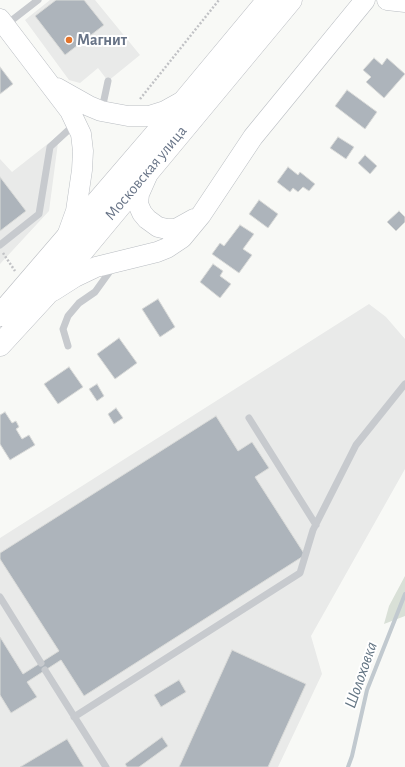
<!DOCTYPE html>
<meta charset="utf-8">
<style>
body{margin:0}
canvas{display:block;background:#f8f9f6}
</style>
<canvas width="405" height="767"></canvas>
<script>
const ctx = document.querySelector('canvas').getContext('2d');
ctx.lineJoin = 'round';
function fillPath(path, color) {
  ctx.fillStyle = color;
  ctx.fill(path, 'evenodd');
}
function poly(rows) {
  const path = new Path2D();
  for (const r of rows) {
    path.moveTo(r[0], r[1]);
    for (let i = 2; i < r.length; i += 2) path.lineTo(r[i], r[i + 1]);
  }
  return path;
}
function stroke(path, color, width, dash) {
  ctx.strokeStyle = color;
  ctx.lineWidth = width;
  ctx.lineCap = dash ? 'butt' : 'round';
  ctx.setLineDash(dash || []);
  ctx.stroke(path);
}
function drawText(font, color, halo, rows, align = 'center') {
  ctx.font = font + ' "Alegreya Sans",sans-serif';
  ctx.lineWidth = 4;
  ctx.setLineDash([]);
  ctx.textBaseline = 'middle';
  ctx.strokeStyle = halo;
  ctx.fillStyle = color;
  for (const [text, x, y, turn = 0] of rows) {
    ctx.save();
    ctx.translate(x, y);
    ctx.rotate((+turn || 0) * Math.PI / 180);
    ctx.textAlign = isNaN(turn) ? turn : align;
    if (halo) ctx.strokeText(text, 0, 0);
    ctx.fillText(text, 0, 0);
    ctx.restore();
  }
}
fillPath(poly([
 [50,0,95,0,140,55,108,81,98,68,80,83,69,80,25,20],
 [59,135,49,211,0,264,0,159,12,172],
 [369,304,386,317,405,339,405,469,311,636,322,674,278,767,0,767,0,538]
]), '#e9eae9');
fillPath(poly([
 [405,576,405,616,384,624,389,606]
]), '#d9e0d7');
stroke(poly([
 [348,767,352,756,367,690,405,594]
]), '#c1c9cf', 4);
const building = poly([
 [56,0,84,0,104,25,65,55,35,16,56,0],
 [374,58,382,65,387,58,405,74,384,98,366,82,371,77,363,70,374,58],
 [0,67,13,84,0,94,0,67],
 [347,90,377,112,365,129,335,106,347,90],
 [338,137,354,147,346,159,330,148,338,137],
 [365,155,377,166,370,174,358,163,365,155],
 [288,167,298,175,300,172,315,184,309,191,303,187,298,192,293,188,290,192,277,182,288,167],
 [0,177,26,211,0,231,0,177],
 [259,200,278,214,268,228,249,214,259,200],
 [399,211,405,217,405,222,396,231,387,222,399,211],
 [240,225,254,234,243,249,252,255,239,273,212,254,220,243,224,246,240,225],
 [213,264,223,271,220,276,231,284,220,298,200,282,213,264],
 [158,299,175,327,160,337,142,309,158,299],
 [119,338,137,363,115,379,97,354,119,338],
 [69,367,83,387,58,404,44,384,69,367],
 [97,384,104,396,97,401,89,389,97,384],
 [116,408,123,418,114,424,108,414,116,408],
 [5,412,12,423,16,421,19,427,16,429,22,439,29,435,35,445,10,460,0,444,0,415,5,412],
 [216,416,238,451,252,442,269,468,255,477,305,555,84,696,61,660,27,682,37,697,11,713,0,695,0,637,23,674,59,651,0,559,0,553,216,416],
 [232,650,306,684,268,767,179,767,232,650],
 [179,680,186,692,161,707,154,695,179,680],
 [162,737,168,746,139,767,127,767,125,764,162,737],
 [67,739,84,767,20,767,67,739]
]);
fillPath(building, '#adb4bb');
stroke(building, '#dadbd9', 1);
const secondary = poly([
 [387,0,405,2],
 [0,19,70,111,81,134,83,151,82,170,76,211,67,236],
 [57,88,89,106,101,111,128,116,149,116,165,111,183,101],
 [147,176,139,194,138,204,142,213,147,219,158,227,167,229,176,229,194,219],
 [53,291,75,277,96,267,157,252,167,248,182,238,201,215,253,137,365,0]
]);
const primary = poly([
 [0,315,184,101,268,0],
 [0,345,46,295,291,0]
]);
stroke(secondary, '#b9bdc2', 21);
stroke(primary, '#babdc2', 23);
stroke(poly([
 [140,99,219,0],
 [3,253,15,271]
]), '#c1c2c5', 2.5, [2, 2]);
stroke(poly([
 [7,24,38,0],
 [102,109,108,81],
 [0,245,39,214,50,147,75,124],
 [68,346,63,329,68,316,79,303,95,292,113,267],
 [249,418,316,525],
 [0,597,41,663],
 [45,670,106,767],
 [74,717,300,573,313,530,356,445,405,384]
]), '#c7cace', 7);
stroke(secondary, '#fff', 20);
stroke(primary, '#fff', 22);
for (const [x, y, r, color] of [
 [69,40,4,"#e3742c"]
]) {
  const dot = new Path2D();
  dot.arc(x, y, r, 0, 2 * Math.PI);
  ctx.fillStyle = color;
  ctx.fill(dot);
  stroke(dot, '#fff', 1.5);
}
drawText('bold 16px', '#687487', '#fff', [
 ["Магнит",77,40]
], 'left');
drawText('16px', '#687487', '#fff', [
 ["Московская улица",146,173,-50]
]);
drawText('italic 17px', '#637583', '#fff', [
 ["Шолоховка",361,675,-71]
]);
</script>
